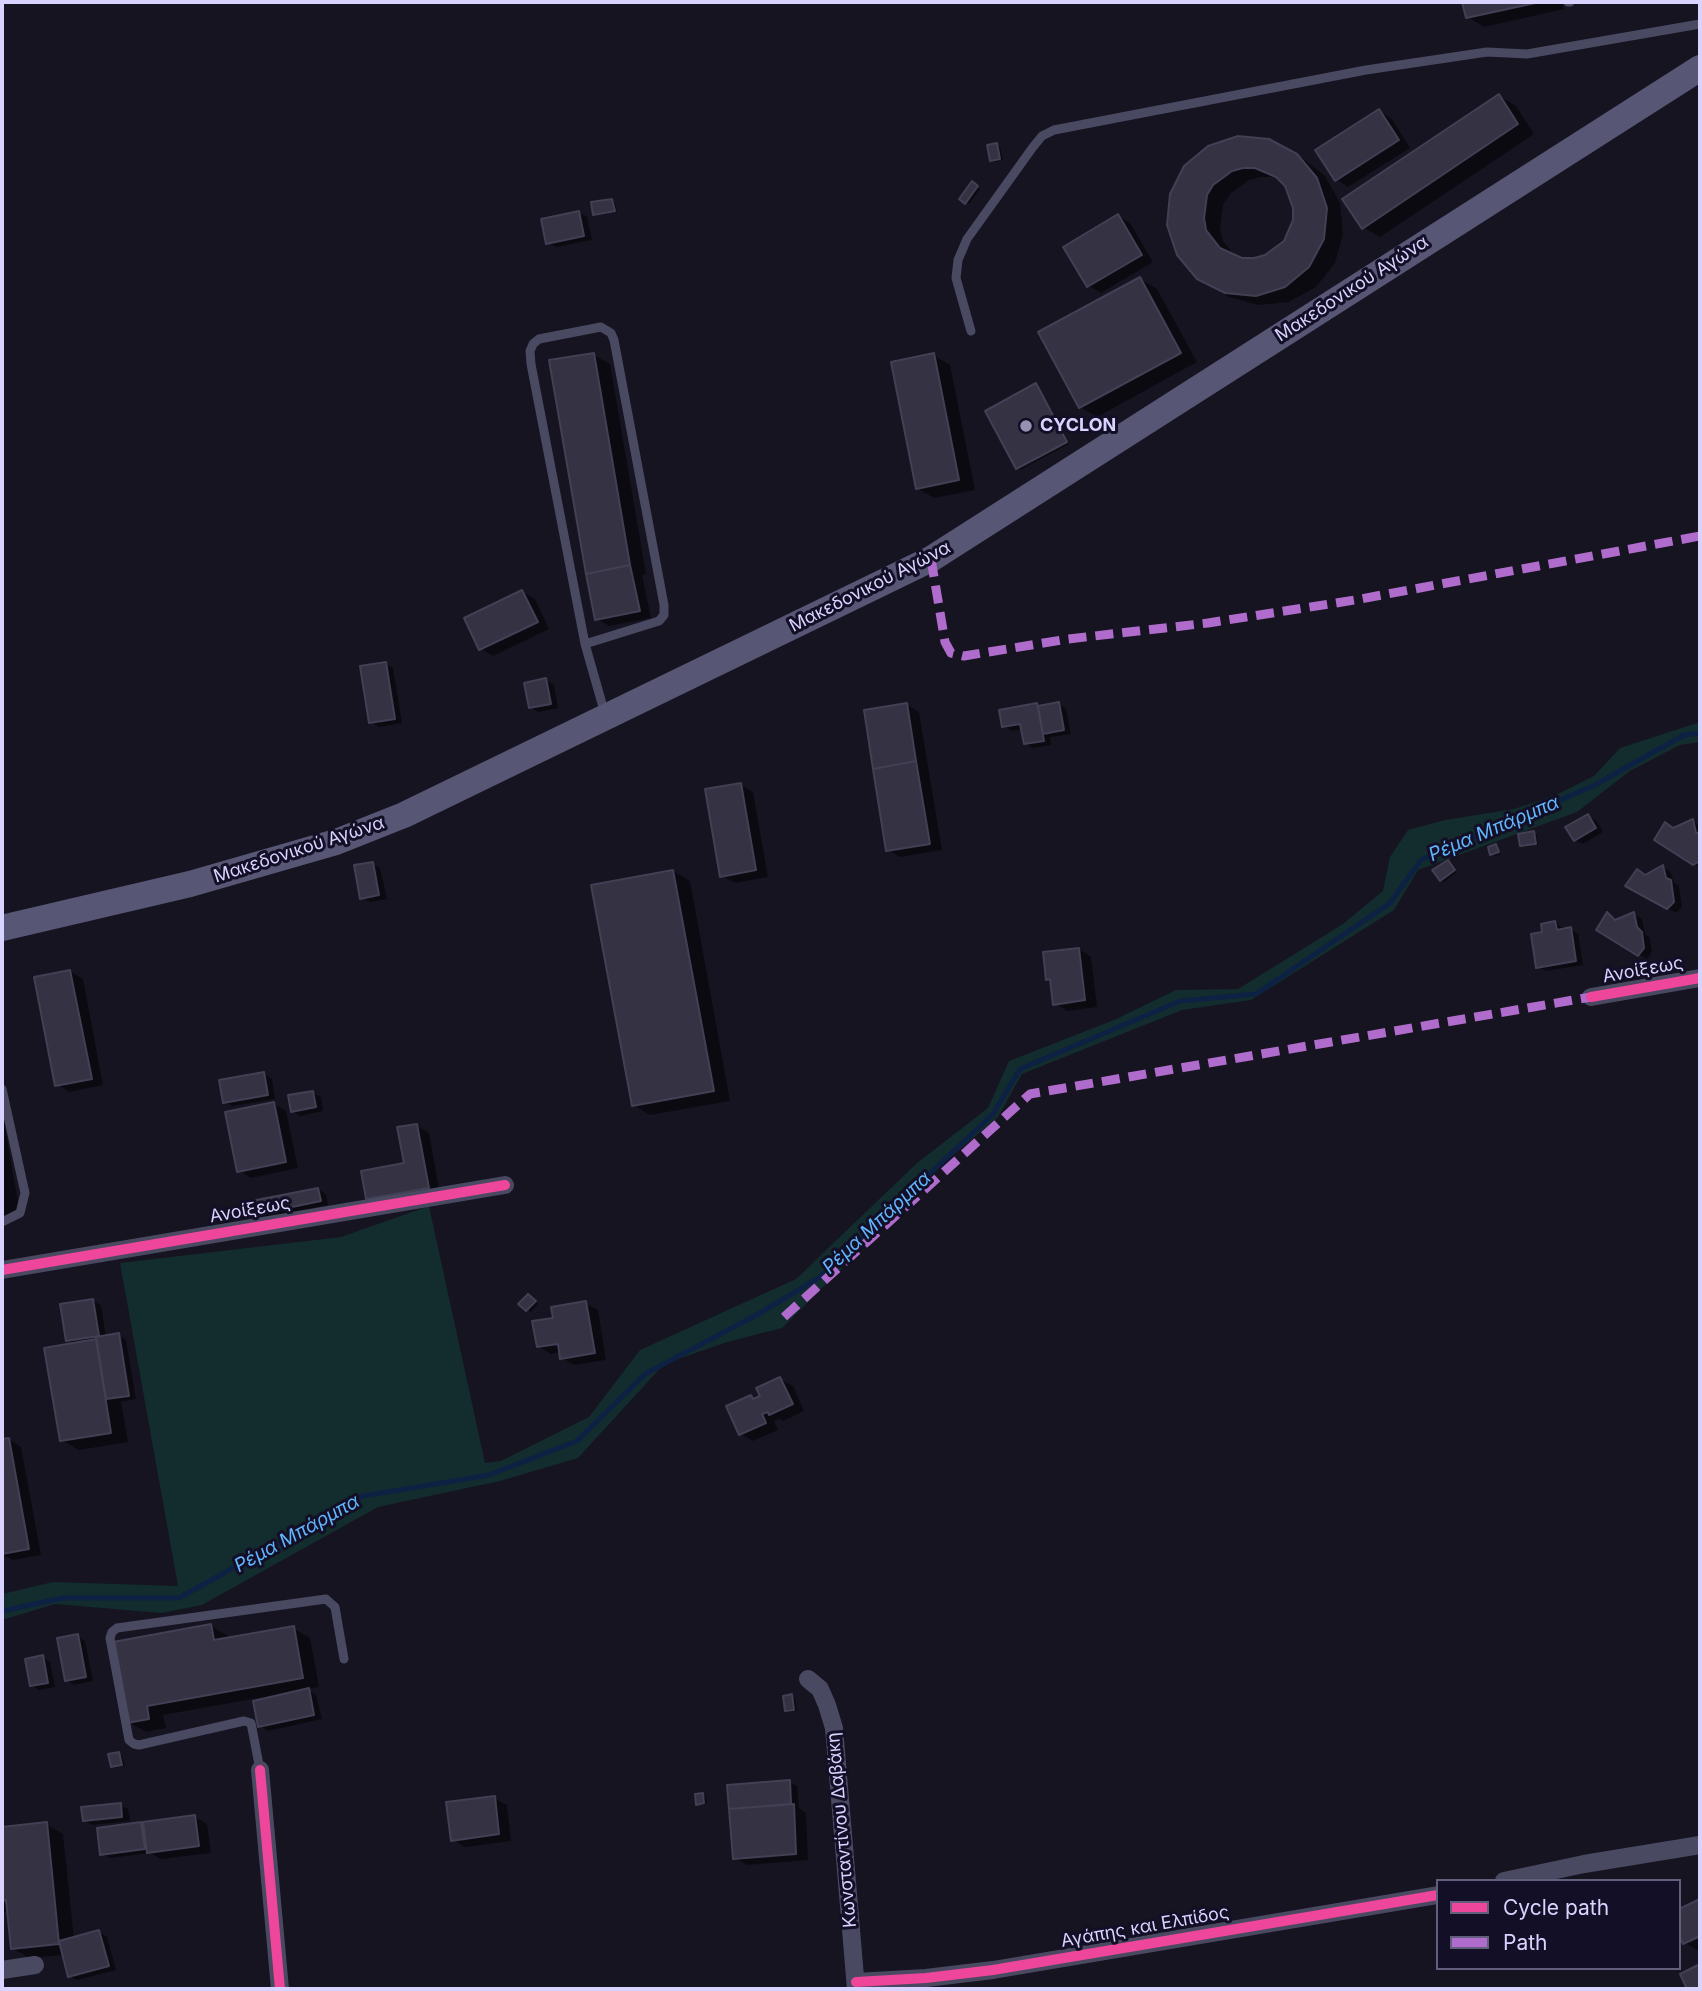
<!DOCTYPE html>
<meta charset="utf-8">
<style>
body{margin:0}
#map{position:relative;width:1702px;height:1991px;overflow:hidden;background:#161421;font-family:Inter,sans-serif}
canvas{display:block}
.frame{position:absolute;inset:0;border:4px solid #d9d4ff;pointer-events:none}
.legend{position:absolute;left:1436px;top:1879px;width:245px;height:91px;box-sizing:border-box;background:#130f26;border:2px solid #625e7d;margin:0;padding:9px 12px;list-style:none;font-size:21px;color:#d9d4ff}
.legend li{display:flex;align-items:center;gap:14px;height:35px}
.legend b{width:35px;border:2px solid #625e7d}
</style>
<div id="map">
<canvas width="1702" height="1991"></canvas>
<div class="frame"></div>
<ul class="legend">
<li><b style="height:9px;background:#ed469a"></b>Cycle path</li>
<li><b style="height:9px;background:#b06ccc"></b>Path</li>
</ul>
</div>
<script>
const ctx = document.querySelector('canvas').getContext('2d');
ctx.lineJoin = 'round';
function fillPath(path, color) {
  ctx.fillStyle = color;
  ctx.fill(path, 'evenodd');
}
function poly(rows) {
  const path = new Path2D();
  for (const r of rows) {
    path.moveTo(r[0], r[1]);
    for (let i = 2; i < r.length; i += 2) path.lineTo(r[i], r[i + 1]);
  }
  return path;
}
function stroke(path, color, width, dash) {
  ctx.strokeStyle = color;
  ctx.lineWidth = width;
  ctx.lineCap = dash ? 'butt' : 'round';
  ctx.setLineDash(dash || []);
  ctx.stroke(path);
}
function drawText(font, color, halo, rows, align = 'center') {
  ctx.font = font + ' Inter,sans-serif';
  ctx.lineWidth = 6;
  ctx.setLineDash([]);
  ctx.textBaseline = 'middle';
  ctx.strokeStyle = halo;
  ctx.fillStyle = color;
  for (const [text, x, y, turn = 0] of rows) {
    ctx.save();
    ctx.translate(x, y);
    ctx.rotate((+turn || 0) * Math.PI / 180);
    ctx.textAlign = isNaN(turn) ? turn : align;
    if (halo) ctx.strokeText(text, 0, 0);
    ctx.fillText(text, 0, 0);
    ctx.restore();
  }
}
fillPath(poly([
 [1700,722,1700,742,1680,745,1630,771,1577,812,1418,870,1394,910,1251,1000,1182,1010,1022,1074,998,1117,913,1189,843,1267,782,1328,727,1342,664,1364,578,1458,500,1481,378,1507,202,1605,161,1613,55,1604,2,1620,2,1594,53,1582,178,1586,120,1263,341,1237,429,1206,485,1463,501,1461,589,1417,640,1350,796,1279,917,1163,988,1108,1009,1061,1114,1020,1176,990,1238,989,1343,924,1383,891,1390,857,1408,830,1445,820,1514,809,1556,795,1594,776,1620,748]
]), '#132c2d');
fillPath(poly([
 [1464,2,1562,2,1564,9,1484,27,1468,17],
 [1499,96,1516,106,1534,134,1380,237,1363,227],
 [1379,111,1392,119,1410,148,1348,187,1336,179],
 [1254,138,1283,147,1301,157,1325,176,1340,203,1343,234,1335,263,1316,287,1289,302,1258,305,1229,297,1211,286,1187,267,1177,180],
 [1261,177,1273,177,1286,185,1295,207,1295,220,1285,242,1266,257,1242,260,1235,256,1223,241,1220,229,1223,205,1230,194,1249,180],
 [997,145,1000,147,1003,160,995,162,991,160],
 [973,183,980,189,969,204,961,199],
 [612,200,615,202,617,212,598,215,594,214],
 [579,213,587,217,592,240,556,247,548,243],
 [1118,216,1130,223,1153,262,1101,293,1089,286,1065,247],
 [1140,279,1157,289,1197,362,1097,417,1080,407],
 [594,355,610,364,646,574,642,575,651,618,609,626,597,619],
 [933,355,950,365,975,490,934,498,917,488],
 [1036,385,1039,387,1069,444,1020,470,1017,468],
 [522,592,535,599,549,629,493,656,481,649],
 [385,663,393,668,402,723,379,727,371,722],
 [546,680,554,685,558,708,538,712,530,707],
 [1059,704,1066,709,1071,734,1050,737,1051,745,1033,748,1025,743,1023,729,1012,731,1004,726,1037,705,1041,708],
 [907,705,919,712,942,850,900,857,888,850],
 [741,785,753,792,768,877,735,883,722,876],
 [1588,816,1596,820,1603,832,1583,844,1575,840],
 [1693,821,1700,826,1700,867,1657,840],
 [1533,833,1537,835,1538,845,1525,847,1522,845],
 [1496,846,1501,854,1495,856,1492,854],
 [1448,862,1457,872,1444,882,1441,880],
 [372,864,380,868,387,899,370,902,362,898],
 [1663,867,1670,871,1674,883,1679,886,1682,907,1676,913,1628,886],
 [673,871,690,881,730,1101,650,1115,633,1105],
 [1634,914,1642,919,1645,934,1650,938,1652,952,1647,959,1598,929,1608,915,1617,921],
 [1555,923,1563,928,1564,930,1570,929,1578,934,1583,965,1546,971,1538,967],
 [1079,949,1091,957,1097,1007,1067,1011,1055,1003,1052,981,1048,979],
 [70,971,83,979,103,1085,69,1092,57,1084],
 [264,1074,272,1079,275,1099,233,1106,225,1102],
 [313,1093,321,1097,323,1111,300,1116,292,1111],
 [274,1104,286,1111,298,1168,251,1178,239,1170],
 [2,1109,20,1214,2,1217],
 [417,1126,429,1133,440,1194,380,1205,368,1198,406,1165],
 [318,1189,326,1194,328,1205,258,1219,250,1215],
 [531,1298,538,1304,531,1312,521,1304],
 [93,1301,101,1305,106,1337,118,1335,126,1340,136,1399,121,1402,128,1442,79,1450,62,1440,74,1344,67,1340],
 [585,1303,598,1310,606,1360,574,1365,562,1358,561,1352,551,1354,538,1346,555,1319],
 [780,1379,793,1386,804,1411,783,1421,779,1419,774,1421,778,1430,753,1441,741,1434,751,1397,756,1400],
 [9,1439,21,1447,41,1555,13,1560,2,1554,2,1441],
 [211,1626,228,1636,229,1639,293,1628,310,1638,319,1687,307,1689,316,1695,322,1719,268,1731,260,1726,264,1697,163,1715,166,1728,146,1732,129,1722],
 [77,1636,85,1641,93,1681,74,1685,67,1680],
 [42,1657,50,1662,55,1687,39,1690,31,1685],
 [792,1696,795,1698,797,1711,790,1712,787,1710],
 [119,1754,122,1756,125,1766,115,1768,112,1766],
 [789,1782,797,1786,799,1808,806,1813,808,1860,747,1865,735,1858,729,1787],
 [702,1795,706,1796,707,1804,701,1805,698,1803],
 [494,1798,507,1805,511,1841,465,1847,452,1839],
 [120,1805,128,1809,130,1821,92,1825,84,1820],
 [195,1817,207,1824,211,1853,161,1859,150,1853,110,1858,102,1854,141,1824,145,1826],
 [46,1824,63,1834,74,1939,99,1932,107,1937,116,1970,77,1980,69,1976,64,1955,29,1958,12,1948,9,1911,2,1912,2,1829],
 [1700,1901,1700,1935,1690,1940,1690,1943,1700,1938,1700,1949,1697,1950,1685,1943,1679,1932,1679,1911]
]), '#0007');
stroke(poly([
 [2,1611,63,1598,179,1598,363,1496,489,1475,577,1441,645,1374,760,1313,820,1277,993,1114,1020,1069,1180,1001,1256,994,1390,903,1421,860,1593,786,1684,735,1700,733]
]), '#0d2144', 5);
const building = poly([
 [1462,2,1540,2,1466,18,1462,2],
 [1499,94,1518,124,1362,229,1342,199,1499,94],
 [1379,109,1399,140,1335,181,1315,150,1379,109],
 [1238,136,1269,139,1297,154,1317,178,1327,208,1324,239,1309,267,1285,287,1256,296,1225,293,1197,279,1177,255,1167,225,1170,194,1184,166,1208,146,1238,136],
 [1243,168,1255,168,1276,177,1285,186,1293,208,1293,220,1284,241,1265,255,1254,258,1242,258,1220,248,1206,230,1204,218,1207,195,1213,185,1232,171,1243,168],
 [997,143,1000,159,990,161,987,145,997,143],
 [972,181,978,186,965,204,959,199,972,181],
 [612,199,615,211,593,215,591,202,612,199],
 [579,211,584,236,546,244,541,219,579,211],
 [1118,214,1142,255,1087,287,1063,247,1118,214],
 [1140,277,1181,353,1079,408,1038,332,1140,277],
 [594,353,630,565,586,574,549,360,594,353],
 [934,353,959,480,916,489,891,362,934,353],
 [1036,383,1067,442,1016,469,985,411,1036,383],
 [630,565,640,611,595,620,586,574,630,565],
 [522,590,538,622,479,650,464,618,522,590],
 [386,662,395,719,369,723,360,666,386,662],
 [546,678,551,704,529,708,524,683,546,678],
 [1059,702,1064,730,1043,734,1038,706,1059,702],
 [907,703,916,761,873,769,864,710,907,703],
 [1037,703,1044,741,1024,744,1020,724,1002,727,999,710,1037,703],
 [916,761,930,844,886,851,873,769,916,761],
 [741,783,756,870,720,877,705,789,741,783],
 [1588,814,1596,828,1574,841,1565,827,1588,814],
 [1693,819,1696,833,1700,833,1700,861,1693,865,1654,840,1665,822,1673,828,1693,819],
 [1534,831,1536,844,1520,846,1518,834,1534,831],
 [1496,844,1499,852,1490,855,1488,847,1496,844],
 [1448,860,1455,870,1440,881,1432,870,1448,860],
 [373,862,379,895,360,899,354,865,373,862],
 [1663,865,1666,878,1671,880,1674,902,1667,909,1625,886,1637,869,1645,875,1663,865],
 [673,870,714,1091,632,1106,591,885,673,870],
 [1607,912,1615,920,1634,912,1637,927,1642,932,1644,948,1638,956,1596,930,1607,912],
 [1555,921,1557,930,1571,927,1576,961,1536,968,1531,934,1542,932,1541,924,1555,921],
 [1079,948,1085,1000,1053,1005,1050,979,1046,980,1043,952,1079,948],
 [70,970,92,1079,55,1086,34,977,70,970],
 [264,1072,268,1095,223,1103,219,1080,264,1072],
 [313,1091,316,1107,291,1112,288,1095,313,1091],
 [274,1102,286,1162,237,1172,225,1112,274,1102],
 [417,1124,429,1188,366,1199,361,1171,404,1163,397,1127,417,1124],
 [318,1188,321,1201,248,1216,246,1202,318,1188],
 [528,1294,536,1301,526,1311,518,1304,528,1294],
 [93,1299,99,1336,66,1341,60,1304,93,1299],
 [586,1301,595,1353,560,1359,558,1344,537,1347,532,1321,553,1318,551,1307,586,1301],
 [119,1333,129,1396,106,1399,96,1337,119,1333],
 [96,1339,111,1433,60,1441,44,1348,96,1339],
 [780,1377,793,1404,769,1415,768,1412,762,1414,766,1423,739,1435,726,1406,751,1395,753,1399,760,1396,756,1388,780,1377],
 [9,1438,29,1549,2,1554,2,1439,9,1438],
 [211,1624,214,1640,294,1626,303,1678,147,1706,149,1719,127,1723,113,1642,211,1624],
 [78,1634,86,1677,65,1681,57,1638,78,1634],
 [43,1655,48,1683,30,1686,25,1659,43,1655],
 [309,1688,314,1715,258,1727,253,1701,309,1688],
 [792,1694,794,1710,785,1711,783,1696,792,1694],
 [119,1752,122,1765,111,1767,108,1754,119,1752],
 [790,1780,791,1804,729,1809,727,1785,790,1780],
 [703,1793,704,1803,696,1805,695,1794,703,1793],
 [495,1796,499,1834,451,1841,446,1802,495,1796],
 [121,1803,122,1817,83,1821,81,1807,121,1803],
 [794,1804,796,1854,733,1859,729,1809,794,1804],
 [195,1815,199,1846,147,1853,143,1822,195,1815],
 [47,1822,59,1944,11,1949,6,1900,2,1901,2,1827,47,1822],
 [141,1822,145,1849,100,1855,97,1828,141,1822],
 [1700,1899,1700,1936,1683,1944,1679,1936,1679,1909,1700,1899],
 [99,1930,109,1966,68,1977,59,1941,99,1930],
 [1700,1964,1700,1989,1687,1989,1680,1974,1700,1964]
]);
fillPath(building, '#343243');
stroke(building, '#433f54', 2);
stroke(poly([
 [1568,2,1570,2],
 [971,331,956,278,958,260,967,239,1033,147,1042,136,1054,130,1366,70,1487,52,1527,54,1700,24],
 [585,644,659,621,664,615,664,605,614,340,611,333,601,327,539,339,533,344,530,351,531,364,585,644,605,714],
 [2,1089,25,1193,20,1213,2,1222],
 [260,1770,251,1723,244,1721,139,1745,134,1744,129,1740,110,1638,112,1632,117,1628,326,1599,335,1607,344,1659]
]), '#4a4962', 9);
stroke(poly([
 [1591,997,1700,978],
 [2,1270,505,1185],
 [808,1679,820,1689,827,1705,834,1728,856,1989],
 [260,1770,280,1989],
 [1504,1881,1584,1864,1700,1845],
 [2,1970,35,1965],
 [856,1982,926,1978,993,1970,1438,1895]
]), '#4a4962', 18);
stroke(poly([
 [2,928,190,884,336,842,404,815,931,559,1700,68]
]), '#575674', 26);
stroke(poly([
 [931,559,945,642,951,653,964,656,1068,639,1208,623,1355,600,1700,536],
 [784,1317,1030,1094,1591,997]
]), '#b06ccc', 9, [18, 9]);
stroke(poly([
 [1591,997,1700,978],
 [2,1270,505,1185],
 [260,1770,280,1989],
 [856,1982,926,1978,993,1970,1438,1895]
]), '#ed469a', 10);
for (const [x, y, r, color] of [
 [1026,426,7,"#9591b1"]
]) {
  const dot = new Path2D();
  dot.arc(x, y, r, 0, 2 * Math.PI);
  ctx.fillStyle = color;
  ctx.fill(dot);
  stroke(dot, '#130f26', 2.5);
}
drawText('18px', '#d9d4ff', '#130f26', [
 ["Μακεδονικού Αγώνα",1352,289,-33],
 ["Μακεδονικού Αγώνα",870,587,-27],
 ["Μακεδονικού Αγώνα",299,850,-18],
 ["Ανοίξεως",1643,970,-10],
 ["Ανοίξεως",250,1210,-10],
 ["Κωνσταντίνου Δαβάκη",842,1830,-95],
 ["Αγάπης και Ελπίδος",1145,1927,-10]
]);
drawText('bold 18px', '#d9d4ff', '#130f26', [
 ["CYCLON",1040,426]
], 'left');
drawText('italic 19px', '#62b6ff', '#130f26', [
 ["Ρέμα Μπάρμπα",1494,829,-23],
 ["Ρέμα Μπάρμπα",877,1223,-43],
 ["Ρέμα Μπάρμπα",297,1534,-29]
]);
</script>
